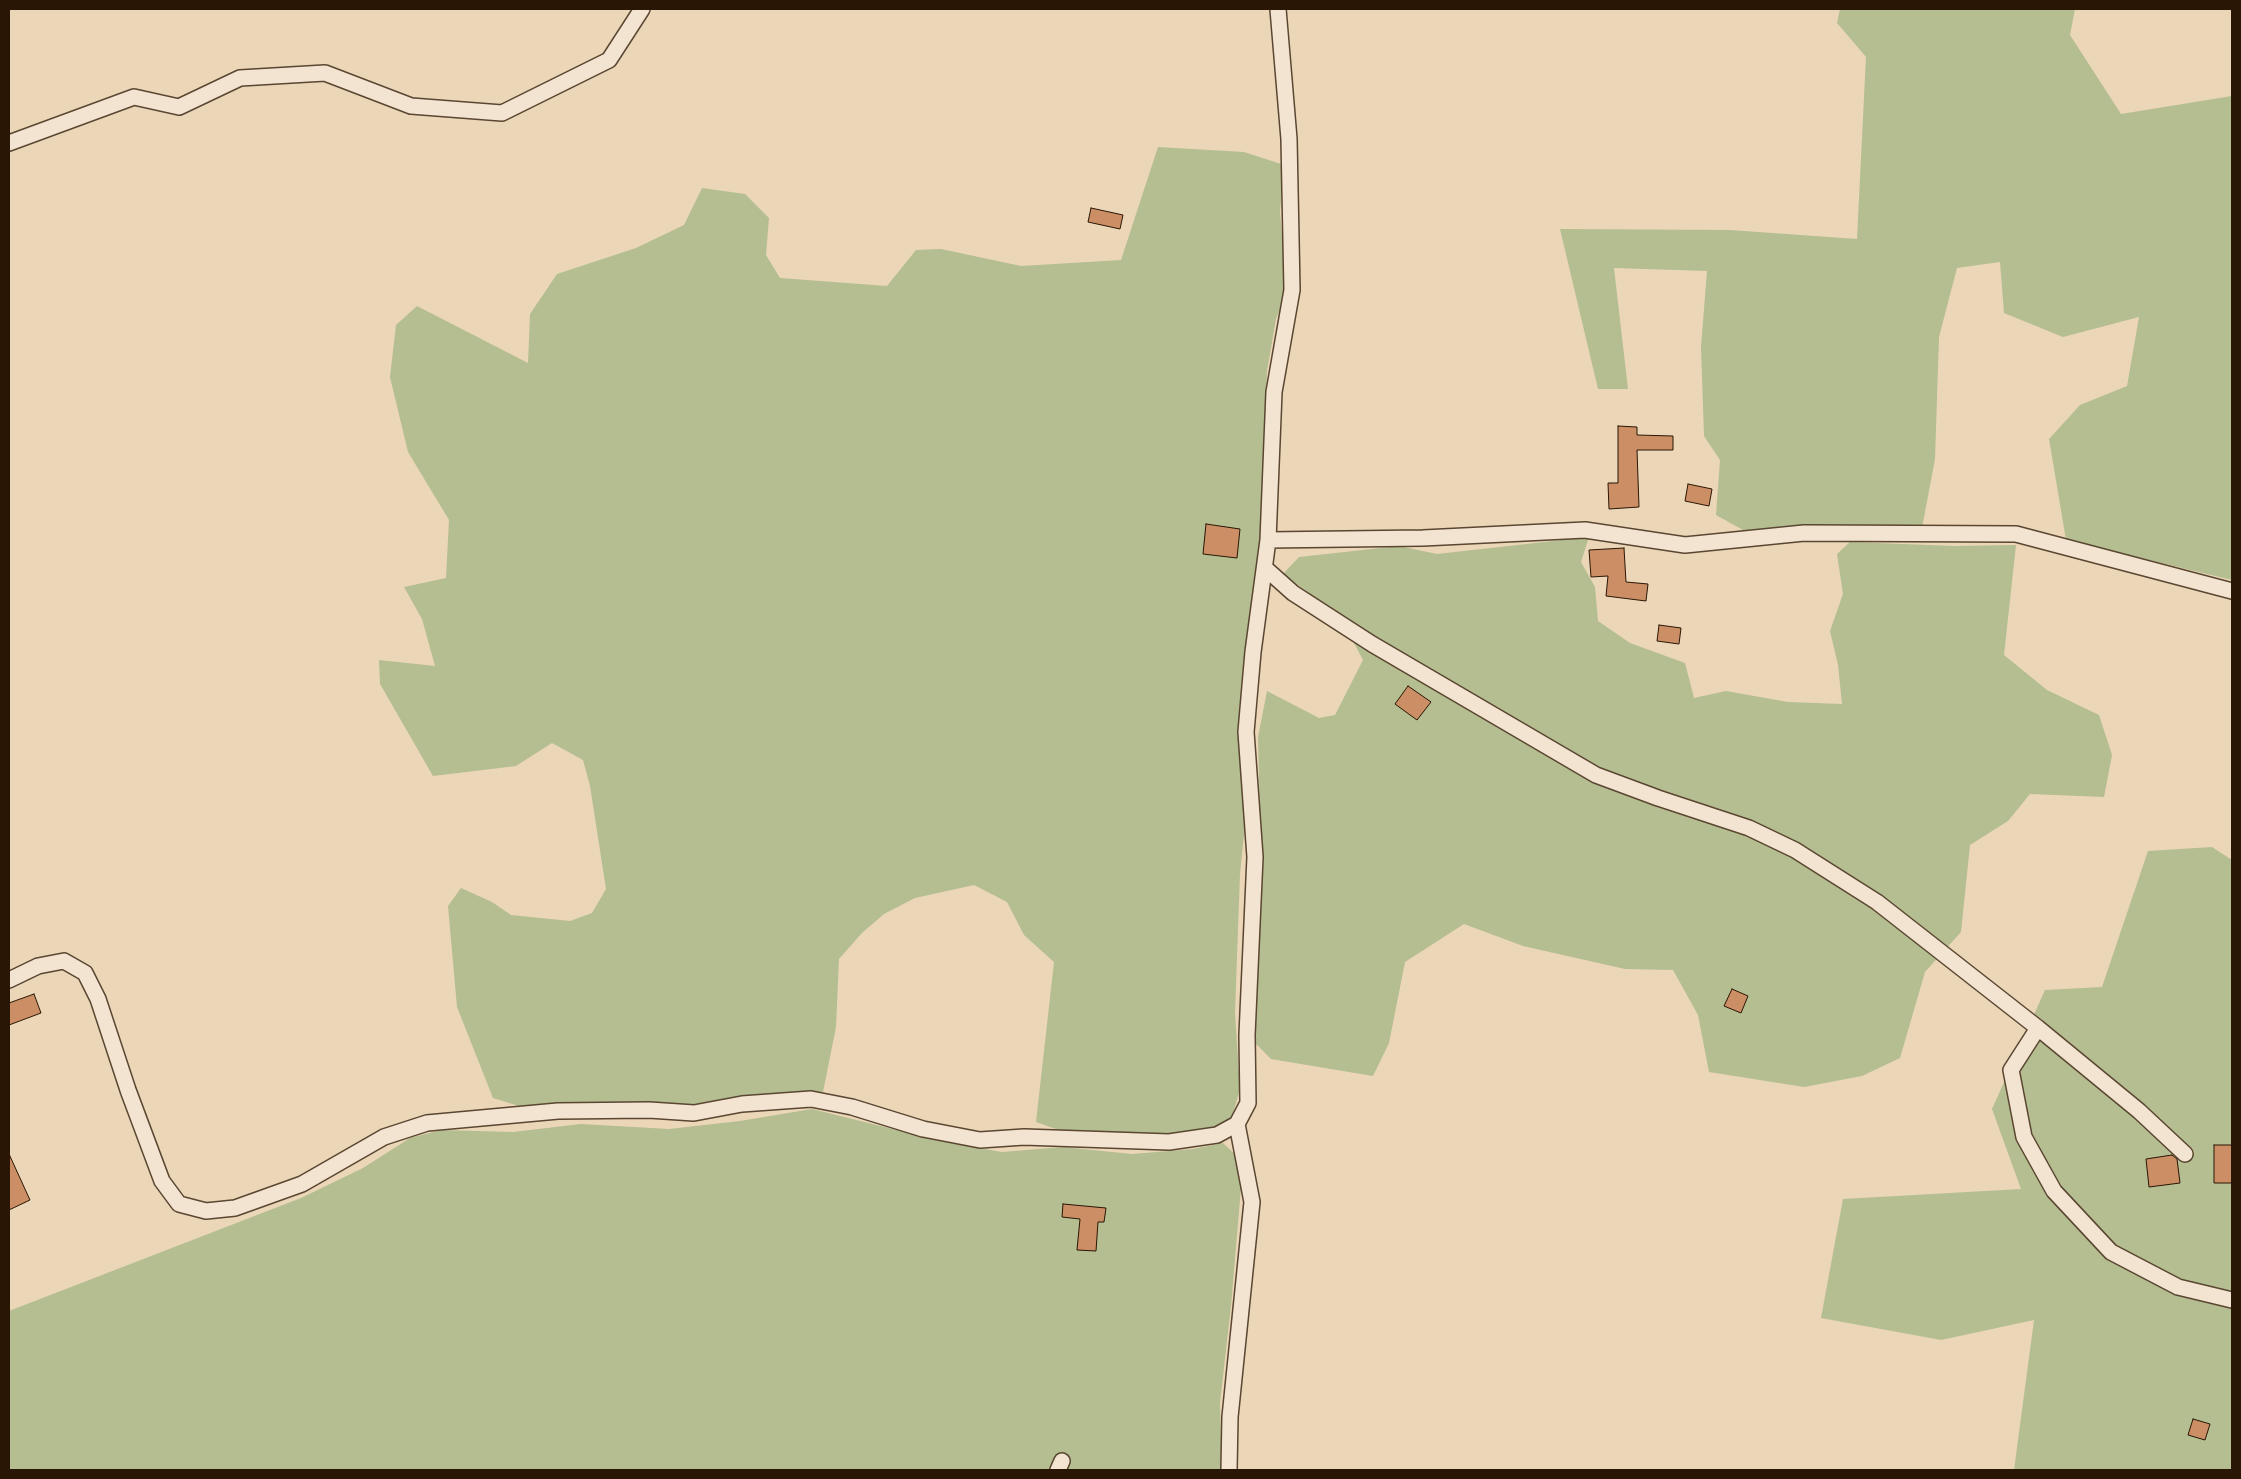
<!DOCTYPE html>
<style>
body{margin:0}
#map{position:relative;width:2241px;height:1479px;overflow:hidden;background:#ebd6b8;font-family:"Old Standard TT",serif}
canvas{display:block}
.frame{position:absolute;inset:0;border:10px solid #291604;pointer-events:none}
</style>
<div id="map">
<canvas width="2241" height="1479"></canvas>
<div class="frame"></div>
</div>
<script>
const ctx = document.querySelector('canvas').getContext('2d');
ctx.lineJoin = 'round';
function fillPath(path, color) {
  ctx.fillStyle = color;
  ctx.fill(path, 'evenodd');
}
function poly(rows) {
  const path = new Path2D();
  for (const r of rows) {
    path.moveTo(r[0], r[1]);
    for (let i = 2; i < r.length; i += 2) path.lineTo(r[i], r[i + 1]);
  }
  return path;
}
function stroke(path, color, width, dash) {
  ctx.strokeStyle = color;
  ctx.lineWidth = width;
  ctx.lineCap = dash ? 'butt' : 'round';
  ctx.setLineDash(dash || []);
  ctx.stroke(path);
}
fillPath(poly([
 [1840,9,2075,9,2070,35,2121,114,2232,96,2232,580,2066,540,2049,439,2080,405,2127,386,2139,317,2063,337,2004,313,2000,262,1957,268,1939,337,1935,459,1922,528,1743,530,1716,515,1720,460,1704,436,1701,347,1707,271,1614,268,1628,389,1598,389,1560,229,1730,230,1857,239,1866,57,1837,23],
 [1158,147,1244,152,1284,165,1280,212,1287,294,1276,319,1267,371,1261,528,1253,613,1239,710,1246,815,1240,874,1235,1013,1240,1089,1232,1117,1211,1129,1160,1136,1070,1134,1036,1122,1054,962,1024,935,1007,902,974,885,915,898,884,914,862,933,839,959,836,1027,823,1092,721,1101,691,1108,522,1107,493,1098,457,1007,448,906,461,888,492,902,511,915,570,921,592,913,606,889,590,786,583,760,552,743,516,766,433,776,380,684,379,660,435,666,422,619,404,587,446,578,449,520,408,452,390,377,396,325,417,306,528,363,530,314,557,274,636,248,684,225,702,188,745,194,769,218,766,255,780,278,887,286,916,250,941,249,1021,266,1121,260],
 [1589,537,1581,562,1595,587,1598,621,1630,643,1685,663,1694,698,1726,691,1788,702,1842,704,1838,665,1830,631,1843,594,1837,554,1850,542,1955,546,2016,545,2004,655,2047,690,2099,715,2112,755,2104,797,2030,794,2008,821,1970,845,1961,932,1925,972,1900,1058,1862,1076,1804,1087,1709,1072,1698,1015,1673,970,1625,969,1523,946,1464,924,1405,962,1389,1043,1373,1076,1271,1059,1254,1042,1254,1002,1261,865,1258,737,1267,691,1319,718,1335,715,1363,660,1339,615,1283,574,1299,557,1399,546,1437,554],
 [2212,847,2232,860,2232,1470,2014,1470,2034,1320,1941,1340,1821,1318,1843,1199,2021,1189,1992,1109,2045,990,2102,987,2148,851],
 [812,1109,945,1142,1002,1152,1063,1147,1132,1154,1193,1149,1223,1143,1238,1157,1241,1188,1231,1306,1220,1403,1222,1470,9,1470,9,1311,301,1198,363,1168,410,1138,441,1130,513,1132,581,1124,669,1129,740,1121]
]), '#b4be91');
const building = poly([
 [1091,208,1123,215,1120,229,1088,222,1091,208],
 [1618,426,1637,427,1637,435,1673,436,1673,450,1637,450,1639,507,1609,509,1608,483,1618,483,1618,426],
 [1688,484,1712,489,1709,506,1685,501,1688,484],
 [1206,524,1240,529,1237,558,1203,554,1206,524],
 [1624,548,1626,582,1648,584,1646,601,1606,596,1608,576,1591,577,1589,550,1624,548],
 [1659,625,1681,628,1679,644,1657,641,1659,625],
 [1408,686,1431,702,1417,720,1395,704,1408,686],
 [1732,989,1748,996,1741,1013,1724,1006,1732,989],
 [34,994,41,1013,9,1025,9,1003,34,994],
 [2214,1145,2232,1145,2232,1183,2214,1183,2214,1145],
 [9,1154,30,1200,9,1210,9,1154],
 [2172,1155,2177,1159,2180,1183,2149,1187,2146,1159,2172,1155],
 [1063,1204,1106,1208,1104,1222,1098,1222,1096,1251,1077,1250,1080,1219,1062,1217,1063,1204],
 [2193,1419,2210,1424,2205,1440,2188,1435,2193,1419]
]);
fillPath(building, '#cb8e65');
stroke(building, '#291604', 1);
const minor = poly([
 [9,143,134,97,179,107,240,78,325,73,411,106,502,113,609,60,642,9],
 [1268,540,1423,538,1585,530,1685,545,1804,533,2016,534,2232,591],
 [1265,568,1293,593,1372,644,1596,775,1658,798,1749,828,1795,850,1877,902,2038,1028,2139,1111,2185,1154],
 [9,980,38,966,64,961,85,973,98,999,128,1090,162,1181,179,1204,206,1211,235,1208,302,1184,384,1137,427,1123,558,1111,649,1110,694,1113,742,1104,811,1099,852,1107,923,1129,980,1140,1024,1137,1169,1142,1217,1135,1237,1124,1248,1103,1247,1035,1255,857,1246,732,1253,652,1268,540,1274,392,1292,290,1289,139,1278,9],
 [2038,1028,2011,1070,2024,1137,2054,1191,2111,1252,2178,1287,2232,1300],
 [1058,1470,1062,1461],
 [1229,1470,1230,1417,1252,1202,1237,1124]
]);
stroke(minor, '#5a4631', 18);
stroke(minor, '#f2e4d1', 15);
</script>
